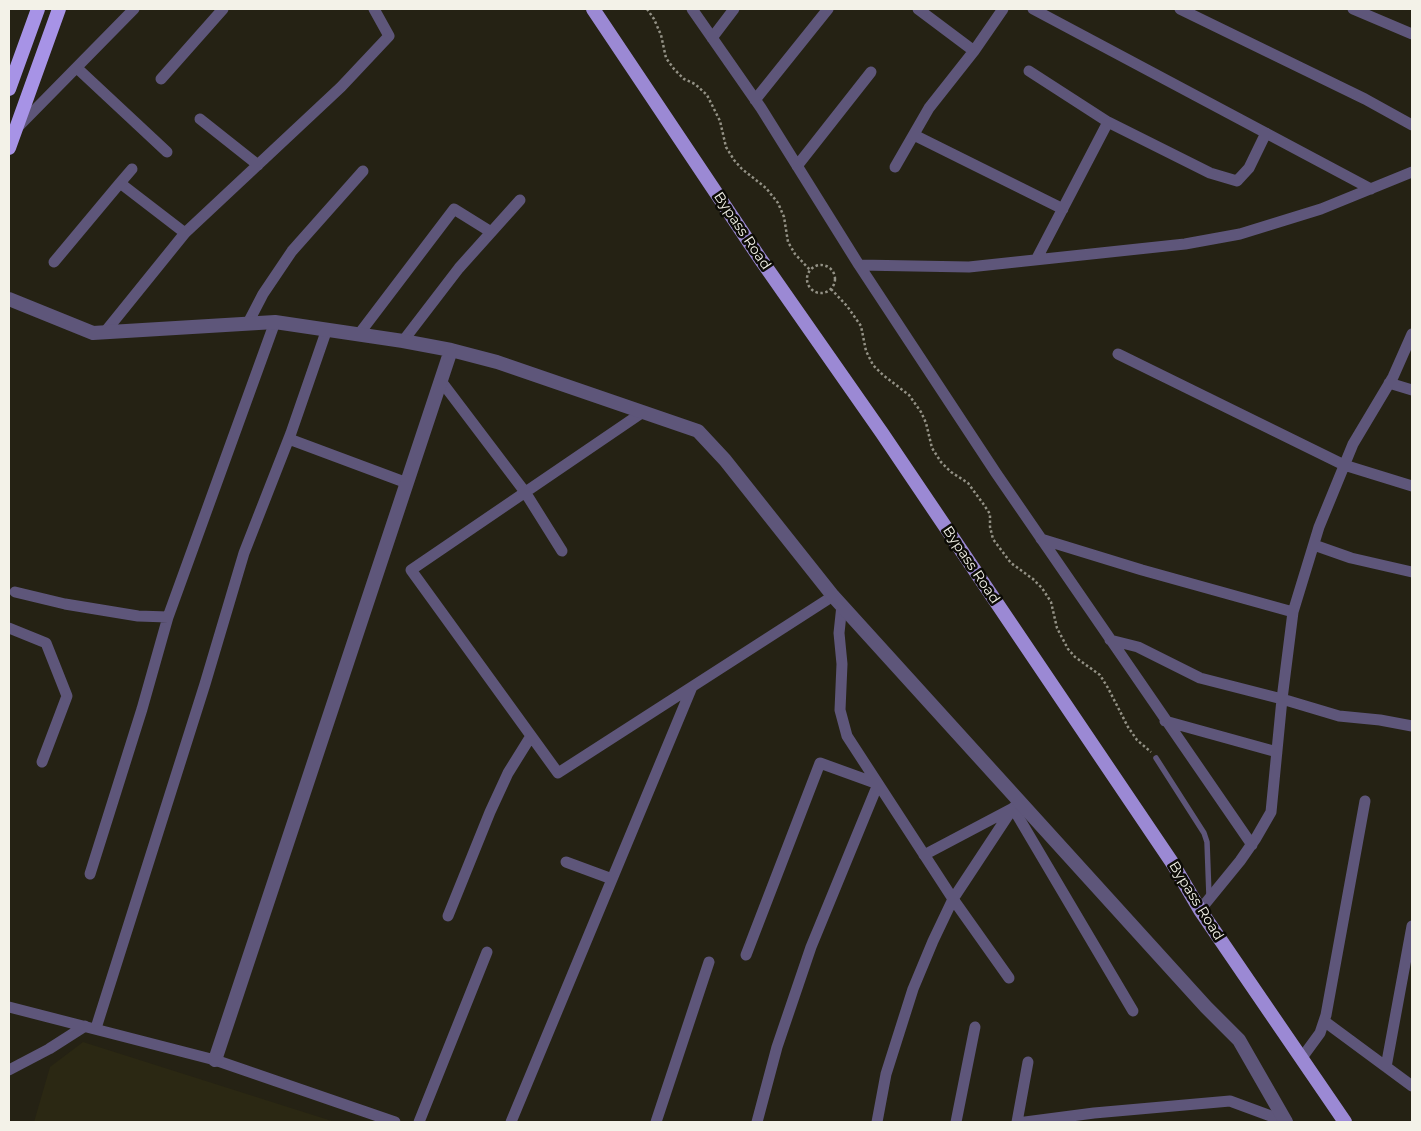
<!DOCTYPE html>
<style>
body{margin:0}
#map{position:relative;width:1421px;height:1131px;overflow:hidden;background:#252214;font-family:Montserrat,sans-serif}
canvas{display:block}
.frame{position:absolute;inset:0;border:10px solid #f3f2e8;pointer-events:none}
</style>
<div id="map">
<canvas width="1421" height="1131"></canvas>
<div class="frame"></div>
</div>
<script>
const ctx = document.querySelector('canvas').getContext('2d');
ctx.lineJoin = 'round';
function fillPath(path, color) {
  ctx.fillStyle = color;
  ctx.fill(path, 'evenodd');
}
function poly(rows) {
  const path = new Path2D();
  for (const r of rows) {
    if (r.length === 3) {
      path.moveTo(r[0] + r[2], r[1]);
      path.arc(r[0], r[1], r[2], 0, 2 * Math.PI);
      continue;
    }
    path.moveTo(r[0], r[1]);
    for (let i = 2; i < r.length; i += 2) path.lineTo(r[i], r[i + 1]);
  }
  return path;
}
function stroke(path, color, width, dash) {
  ctx.strokeStyle = color;
  ctx.lineWidth = width;
  ctx.lineCap = dash ? 'butt' : 'round';
  ctx.setLineDash(dash || []);
  ctx.stroke(path);
}
function drawText(font, color, halo, rows, align = 'center') {
  ctx.font = font + ' Montserrat,sans-serif';
  ctx.lineWidth = 5;
  ctx.setLineDash([]);
  ctx.textBaseline = 'middle';
  ctx.strokeStyle = halo;
  ctx.fillStyle = color;
  for (const [text, x, y, turn = 0] of rows) {
    ctx.save();
    ctx.translate(x, y);
    ctx.rotate((+turn || 0) * Math.PI / 180);
    ctx.textAlign = isNaN(turn) ? turn : align;
    if (halo) ctx.strokeText(text, 0, 0);
    ctx.fillText(text, 0, 0);
    ctx.restore();
  }
}
fillPath(poly([
 [83,1042,335,1122,34,1122,50,1067]
]), '#2b2813');
stroke(poly([
 [647,9,654,19,661,35,666,58,674,69,684,79,695,84,707,95,720,121,726,147,734,160,742,169,766,188,778,203,784,217,788,242,795,254,810,270],
 [821,279,14],
 [831,289,847,306,861,326,866,351,873,365,883,375,909,395,921,412,926,423,932,448,941,462,951,472,968,483,984,505,990,514,990,527,993,539,1011,563,1033,579,1042,588,1051,602,1057,628,1068,649,1075,657,1100,675,1108,688,1128,727,1137,740,1151,752]
]), '#949286', 2.5, [2.5, 2.5]);
stroke(poly([
 [1156,758,1204,833,1207,842,1209,896]
]), '#5e567a', 5.5);
stroke(poly([
 [692,9,761,108,859,265,996,473,1252,845],
 [918,9,974,51],
 [1033,9,1371,189],
 [1180,9,1365,99,1412,125],
 [1353,9,1412,34],
 [712,38,734,9],
 [77,68,167,152],
 [1029,71,1108,122,1210,173,1237,181,1249,168,1266,133],
 [161,79,223,9],
 [755,100,828,9],
 [200,119,258,165],
 [18,127,134,9],
 [914,135,1063,209],
 [797,166,871,72],
 [895,167,929,108,974,51,1003,9],
 [120,183,132,169],
 [1036,260,1108,122],
 [54,262,120,183,185,233],
 [859,265,969,267,1185,244,1240,234,1321,209,1412,172],
 [248,323,263,294,292,251,363,171],
 [105,332,185,233,341,87,389,36,374,9],
 [359,334,454,209,491,232],
 [403,341,459,268,520,200],
 [1118,354,1344,465,1412,486],
 [441,381,525,492,562,551],
 [1389,383,1412,390],
 [643,412,411,570,558,773,833,596],
 [289,439,407,483],
 [1041,539,1142,570,1293,612],
 [1314,545,1351,558,1412,572],
 [15,592,65,604,138,616,168,617],
 [842,605,839,633,842,664,840,710,847,736,953,899,1009,978],
 [9,628,46,643,67,696,42,762],
 [1110,640,1138,647,1200,678,1282,699,1339,716,1380,720,1412,726],
 [1165,721,1277,752],
 [924,855,1013,808,1133,1011],
 [566,862,612,879],
 [90,874,142,709,168,617,275,322],
 [1200,910,1240,861,1256,838,1271,812,1282,699,1293,612,1319,527,1353,444,1393,377,1412,334],
 [448,916,490,812,508,773,531,736],
 [746,955,820,763,878,784,811,947,777,1047,757,1122],
 [9,1007,215,1060,395,1122],
 [1324,1021,1412,1086],
 [96,1028,205,684,244,553,291,433,327,329],
 [1301,1059,1320,1033,1326,1015,1365,801],
 [1386,1067,1412,926],
 [9,1070,49,1049,85,1026],
 [419,1122,487,952],
 [511,1122,692,687],
 [656,1122,709,962],
 [877,1122,886,1074,913,989,933,941,953,899,1013,808,1020,802],
 [956,1122,975,1027],
 [1017,1122,1028,1062],
 [1025,1122,1094,1113,1230,1101,1287,1122]
]), '#5e567a', 11);
stroke(poly([
 [9,299,93,333,275,322,403,341,451,350,497,362,698,431,725,460,833,596,1206,1007,1239,1040,1286,1122],
 [215,1060,451,350]
]), '#5e567a', 14);
stroke(poly([
 [593,9,759,257,882,433,1173,864,1200,910,1345,1122]
]), '#9b89d4', 14);
stroke(poly([
 [9,89,38,9],
 [9,148,59,9]
]), '#a793e6', 14);
drawText('14px', '#f3f2e8', '#0c0b06', [
 ["Bypass Road",742,231,56],
 ["Bypass Road",971,565,56],
 ["Bypass Road",1196,901,58]
]);
</script>
